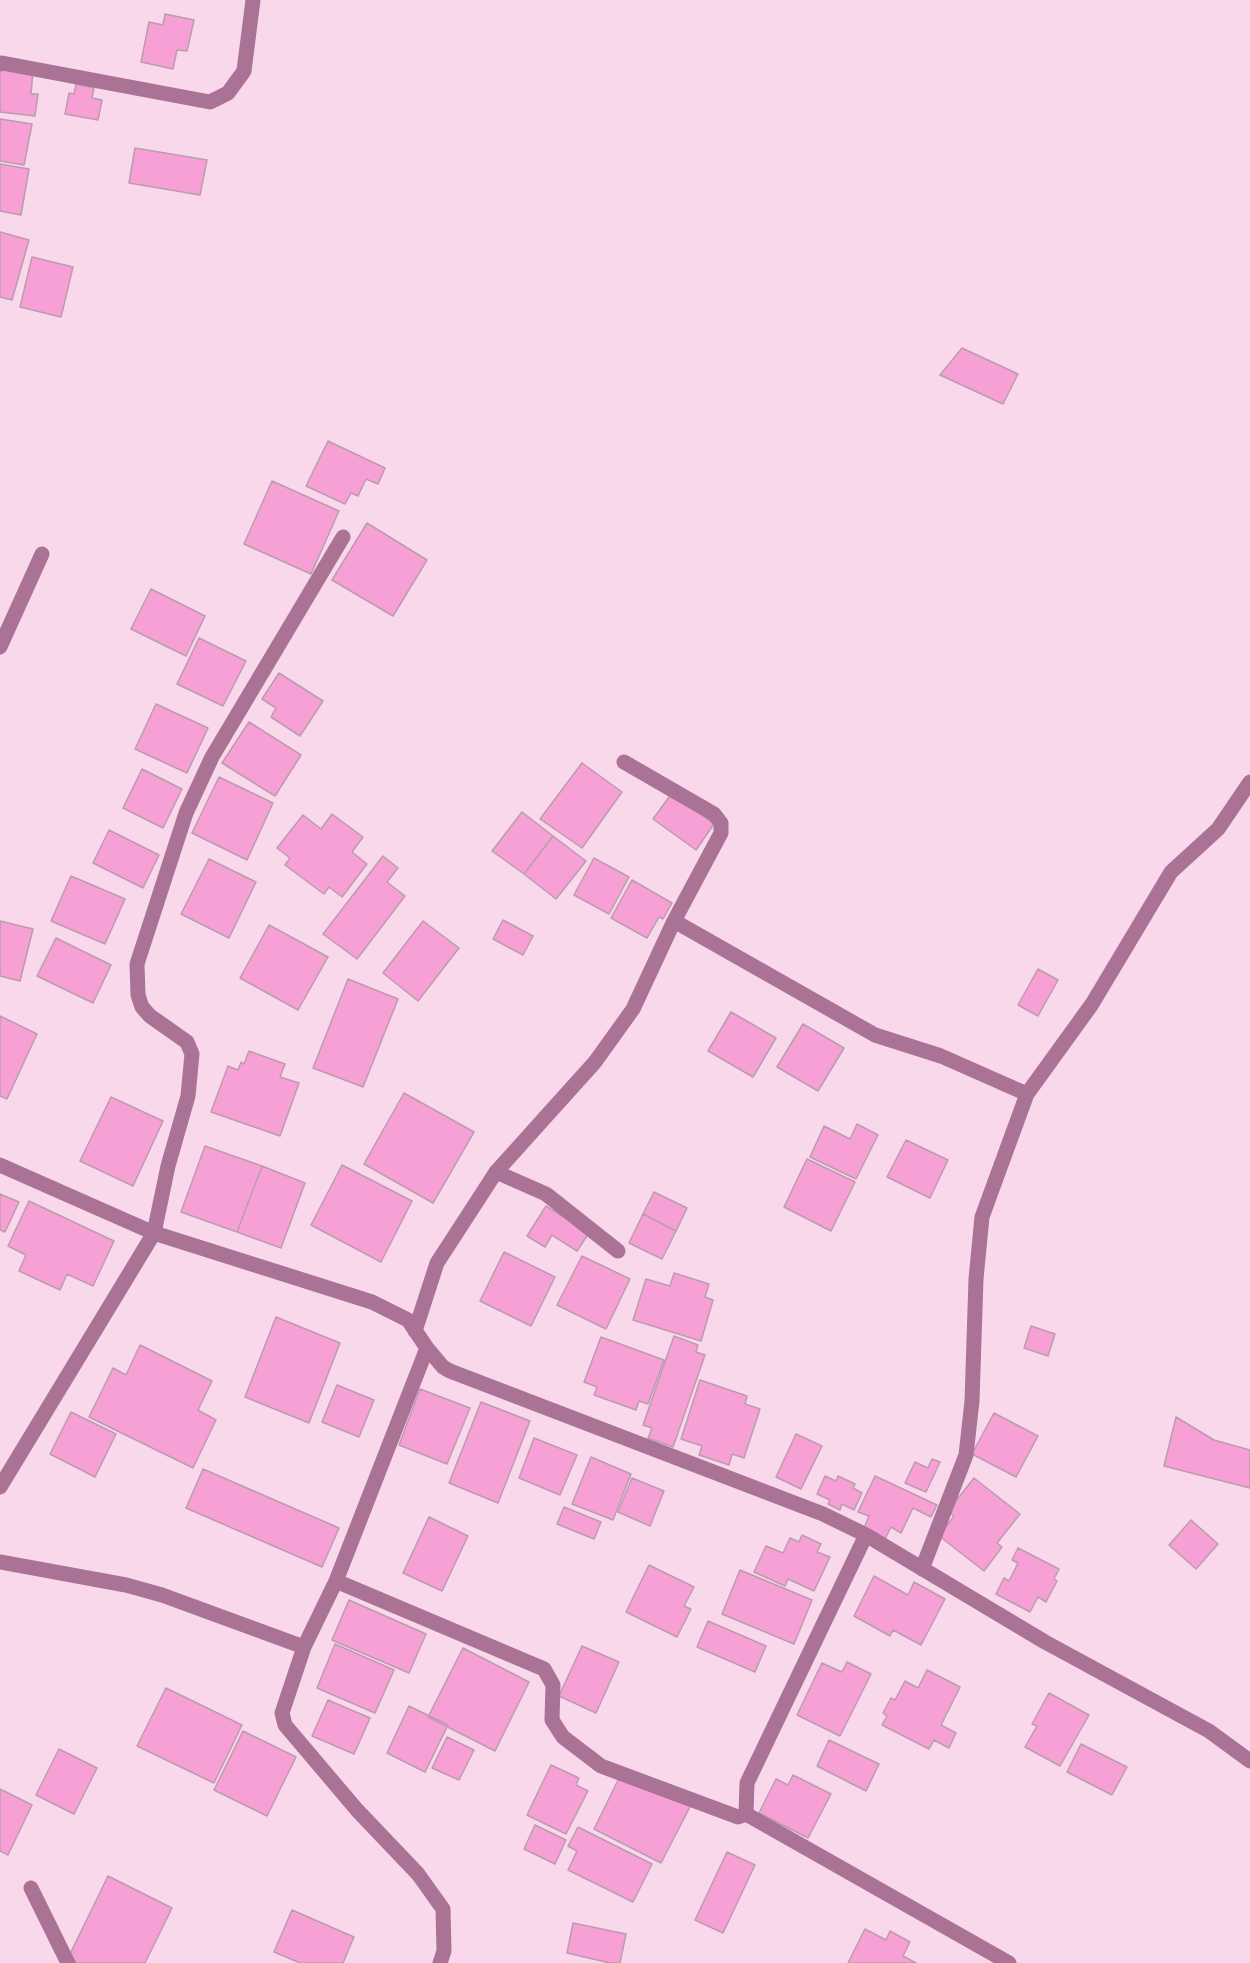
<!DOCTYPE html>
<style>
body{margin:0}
canvas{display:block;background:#f9d8eb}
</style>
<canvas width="1250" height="1963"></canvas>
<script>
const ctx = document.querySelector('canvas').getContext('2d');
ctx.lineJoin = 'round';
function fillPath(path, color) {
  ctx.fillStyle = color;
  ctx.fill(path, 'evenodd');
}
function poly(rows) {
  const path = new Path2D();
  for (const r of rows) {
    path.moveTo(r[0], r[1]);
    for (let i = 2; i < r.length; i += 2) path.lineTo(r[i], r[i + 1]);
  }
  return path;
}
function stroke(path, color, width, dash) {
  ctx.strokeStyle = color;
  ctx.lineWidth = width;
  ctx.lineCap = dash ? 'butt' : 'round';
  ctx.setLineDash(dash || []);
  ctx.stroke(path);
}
const building = poly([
 [165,14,194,20,187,51,177,50,173,69,141,62,149,22,163,25,165,14],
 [0,68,33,71,31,94,38,94,35,116,0,112,0,68],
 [76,84,94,88,92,98,102,100,98,120,65,114,69,93,74,94,76,84],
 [0,119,32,124,24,165,0,161,0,119],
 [135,148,207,160,200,195,129,183,135,148],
 [0,164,29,169,21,215,0,211,0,164],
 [0,232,29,240,12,300,0,297,0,232],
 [32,257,73,267,61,317,20,307,32,257],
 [962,348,1018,374,1003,404,940,375,962,348],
 [328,441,385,468,378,484,366,479,358,496,351,493,345,504,306,486,328,441],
 [272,481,339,511,311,574,244,544,272,481],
 [367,523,427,560,393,616,332,580,367,523],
 [151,589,205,616,186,656,131,629,151,589],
 [199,638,246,661,223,706,177,684,199,638],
 [279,673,323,701,300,736,271,717,276,708,262,699,279,673],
 [156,704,208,728,187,773,135,749,156,704],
 [249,722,301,755,275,796,222,763,249,722],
 [582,763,622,792,582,848,540,819,582,763],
 [142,769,182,789,163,828,123,808,142,769],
 [219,777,273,803,247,860,192,833,219,777],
 [672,793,714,824,696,850,653,819,672,793],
 [522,812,553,836,524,874,492,851,522,812],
 [332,814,363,837,352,852,367,864,342,897,329,887,324,894,285,865,290,858,277,848,303,815,321,829,332,814],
 [109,830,159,855,143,888,93,863,109,830],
 [553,836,586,861,556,899,524,874,553,836],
 [383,856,398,868,387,882,405,896,357,959,323,934,383,856],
 [594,858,629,877,609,914,574,895,594,858],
 [209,859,256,882,229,938,181,914,209,859],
 [71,876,125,899,105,944,51,921,71,876],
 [632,880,672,903,663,919,659,917,647,938,611,918,632,880],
 [503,920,533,936,523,955,493,939,503,920],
 [0,921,33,929,20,981,0,976,0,921],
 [423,921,459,948,418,1001,383,973,423,921],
 [269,925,328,957,298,1010,240,978,269,925],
 [56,938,111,965,93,1003,37,976,56,938],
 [1038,969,1058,980,1038,1016,1018,1005,1038,969],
 [348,979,398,999,363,1087,313,1068,348,979],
 [731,1012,776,1038,753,1077,708,1051,731,1012],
 [0,1016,37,1034,7,1099,0,1096,0,1016],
 [803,1024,844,1048,818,1091,777,1067,803,1024],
 [249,1051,285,1064,280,1077,299,1083,280,1136,211,1112,228,1066,238,1070,241,1062,244,1064,249,1051],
 [404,1093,474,1132,433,1203,364,1164,404,1093],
 [111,1097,163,1121,133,1186,80,1161,111,1097],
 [857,1124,878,1135,856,1179,810,1157,824,1126,850,1139,857,1124],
 [906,1140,948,1160,930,1198,887,1177,906,1140],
 [205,1146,262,1166,237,1232,181,1212,205,1146],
 [807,1159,855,1182,831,1231,784,1207,807,1159],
 [342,1165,412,1201,381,1262,311,1225,342,1165],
 [262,1166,305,1183,281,1248,237,1232,262,1166],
 [654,1192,687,1208,676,1231,643,1214,654,1192],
 [0,1194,19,1202,5,1232,0,1230,0,1194],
 [29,1201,114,1241,93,1286,67,1274,60,1290,19,1271,26,1255,8,1246,29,1201],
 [546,1206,589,1233,577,1251,552,1235,545,1247,527,1236,546,1206],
 [643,1214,676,1231,662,1259,629,1243,643,1214],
 [504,1252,555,1277,531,1326,480,1301,504,1252],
 [582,1256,630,1279,606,1329,557,1305,582,1256],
 [674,1273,709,1284,705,1297,713,1300,701,1341,633,1320,646,1279,670,1286,674,1273],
 [276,1317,340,1343,309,1423,245,1397,276,1317],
 [1031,1326,1055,1334,1048,1356,1024,1348,1031,1326],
 [674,1336,698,1345,696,1352,705,1355,673,1447,648,1438,652,1428,643,1425,674,1336],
 [601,1337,664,1360,648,1404,639,1401,636,1410,594,1395,597,1387,584,1382,601,1337],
 [140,1345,212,1381,198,1410,216,1420,193,1468,89,1417,113,1368,126,1375,140,1345],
 [700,1380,747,1396,745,1404,760,1409,744,1458,732,1454,729,1465,699,1455,702,1446,681,1439,700,1380],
 [337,1385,374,1400,359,1437,322,1422,337,1385],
 [420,1389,470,1408,447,1464,399,1445,420,1389],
 [481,1402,530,1421,498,1503,449,1483,481,1402],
 [71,1412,116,1434,95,1477,50,1454,71,1412],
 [994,1413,1038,1436,1016,1477,972,1454,994,1413],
 [1176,1417,1214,1440,1250,1450,1250,1488,1164,1466,1176,1417],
 [796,1434,822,1446,801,1489,776,1477,796,1434],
 [534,1438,577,1455,560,1495,519,1478,534,1438],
 [591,1457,631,1474,613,1520,572,1504,591,1457],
 [932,1459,940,1462,926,1492,905,1483,915,1462,928,1468,932,1459],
 [203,1469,339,1528,322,1567,186,1508,203,1469],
 [825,1476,836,1481,838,1476,855,1484,853,1488,862,1493,854,1510,842,1504,840,1510,828,1504,830,1500,817,1494,825,1476],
 [875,1476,937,1505,931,1517,913,1508,901,1533,891,1527,885,1539,864,1528,869,1516,858,1512,875,1476],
 [632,1478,664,1491,650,1526,618,1512,632,1478],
 [974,1478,1020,1514,997,1543,1002,1547,984,1571,939,1536,954,1516,948,1511,974,1478],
 [564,1507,601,1522,594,1539,557,1524,564,1507],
 [429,1517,468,1536,442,1591,403,1573,429,1517],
 [1191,1520,1218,1544,1196,1569,1169,1545,1191,1520],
 [802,1535,821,1544,817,1552,830,1557,814,1591,788,1579,785,1586,754,1572,766,1546,783,1553,790,1538,799,1542,802,1535],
 [1018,1548,1059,1569,1054,1579,1057,1581,1046,1602,1038,1597,1030,1612,996,1594,1004,1578,1009,1581,1018,1563,1012,1560,1018,1548],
 [649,1565,694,1587,684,1606,691,1609,677,1637,626,1612,649,1565],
 [740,1570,812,1600,794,1644,722,1614,740,1570],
 [874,1576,908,1595,914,1582,945,1599,921,1645,893,1630,890,1636,854,1616,874,1576],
 [349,1600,426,1634,409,1673,332,1640,349,1600],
 [708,1621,766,1646,755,1672,697,1647,708,1621],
 [335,1644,394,1670,375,1713,317,1688,335,1644],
 [582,1646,619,1662,596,1713,559,1696,582,1646],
 [463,1648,529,1682,495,1751,428,1717,463,1648],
 [847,1662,871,1674,840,1736,797,1715,822,1663,842,1672,847,1662],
 [927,1670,960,1687,941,1725,956,1733,949,1748,934,1740,929,1749,882,1725,887,1716,883,1713,891,1698,895,1700,905,1681,918,1688,927,1670],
 [166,1688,242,1725,214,1783,137,1746,166,1688],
 [1049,1693,1089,1715,1060,1766,1025,1747,1037,1726,1032,1724,1049,1693],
 [328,1700,370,1718,354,1754,312,1736,328,1700],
 [409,1706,448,1725,425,1772,387,1753,409,1706],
 [243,1731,296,1757,267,1816,214,1790,243,1731],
 [447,1737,474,1750,459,1780,432,1768,447,1737],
 [829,1740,879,1764,866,1791,817,1766,829,1740],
 [1081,1744,1127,1767,1112,1795,1067,1772,1081,1744],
 [59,1749,97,1768,74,1814,36,1795,59,1749],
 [551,1765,579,1778,576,1785,588,1791,566,1834,527,1815,551,1765],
 [623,1770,691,1805,661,1863,594,1829,623,1770],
 [793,1775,831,1794,808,1838,759,1813,776,1779,788,1785,793,1775],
 [0,1789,32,1805,8,1855,0,1851,0,1789],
 [535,1825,566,1840,555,1864,524,1849,535,1825],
 [578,1827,652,1864,633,1902,568,1870,577,1851,568,1846,578,1827],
 [727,1852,755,1865,723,1933,695,1920,727,1852],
 [108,1876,172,1908,145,1963,78,1963,68,1958,108,1876],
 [292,1910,354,1937,343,1963,300,1963,274,1952,292,1910],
 [573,1923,626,1934,620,1963,610,1963,567,1953,573,1923],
 [865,1929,886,1940,890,1931,910,1942,903,1956,916,1963,848,1963,865,1929]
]);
fillPath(building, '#f7a0d5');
stroke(building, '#bb9cae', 1.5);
stroke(poly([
 [0,647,42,554],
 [496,1172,546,1194,618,1251]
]), '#aa7395', 15);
stroke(poly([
 [0,64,2,63,210,102,228,93,244,71,253,0],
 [674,921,875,1035,941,1056,1027,1094],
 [0,1165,154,1233,372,1302,408,1320,427,1348,443,1367,450,1371,823,1514,866,1535,1045,1642,1209,1731,1250,1761],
 [415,1331,437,1263,496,1172,595,1062,633,1009,674,921,721,833,721,823,714,814,624,762],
 [427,1348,336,1581,304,1647,282,1713,285,1725,357,1810,418,1874,443,1909,444,1951,440,1963],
 [0,1487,154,1233,168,1166,188,1096,192,1054,187,1042,150,1016,142,1007,138,995,137,964,186,813,212,757,343,537],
 [0,1562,126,1585,162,1595,304,1647],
 [922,1569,966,1455,972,1401,976,1279,982,1217,1027,1094,1092,1004,1171,872,1218,829,1250,782],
 [336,1581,544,1669,553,1685,552,1720,563,1737,601,1766,738,1817,746,1814],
 [746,1814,747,1783,866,1535],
 [746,1814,1009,1963],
 [31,1888,68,1963]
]), '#aa7395', 15);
</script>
